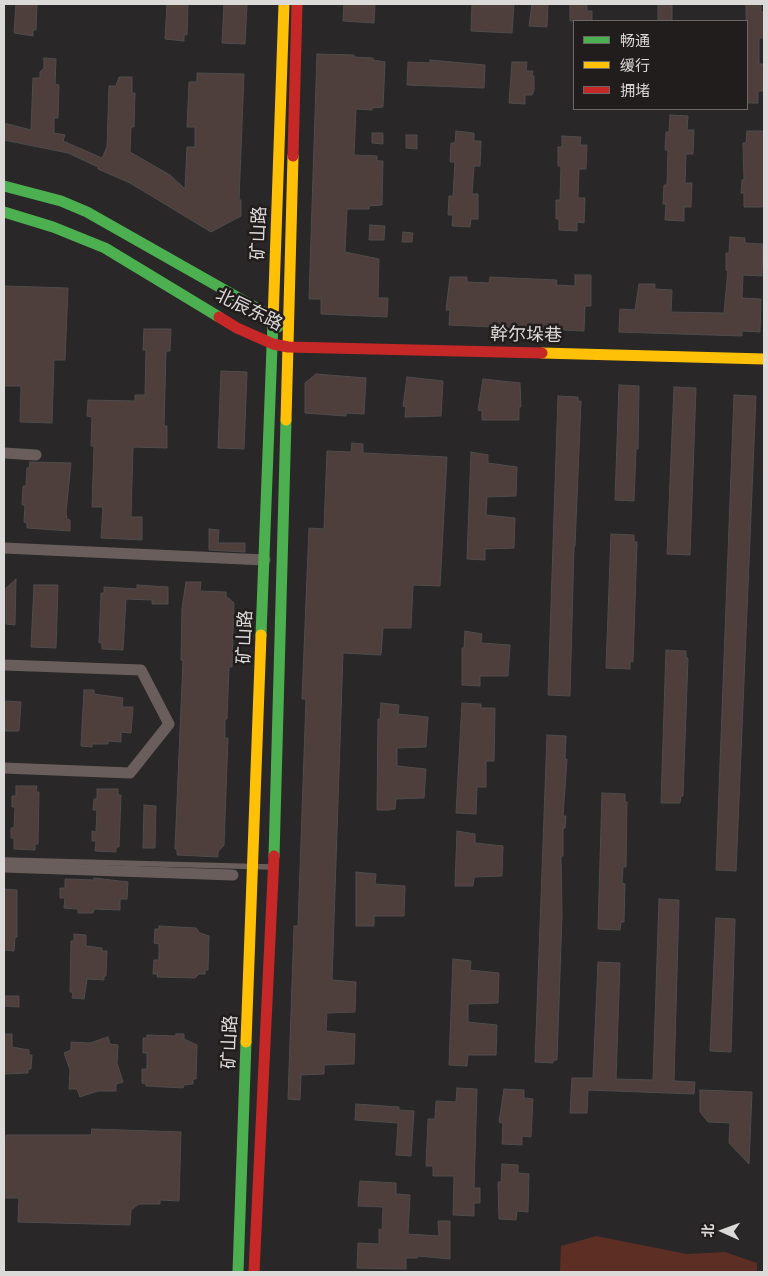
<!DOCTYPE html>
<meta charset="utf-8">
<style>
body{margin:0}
#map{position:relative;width:768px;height:1276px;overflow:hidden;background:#292727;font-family:Quicksand,"Noto Sans SC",sans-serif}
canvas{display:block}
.frame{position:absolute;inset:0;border:5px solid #dcd9d9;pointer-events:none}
.legend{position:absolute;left:573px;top:20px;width:175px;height:90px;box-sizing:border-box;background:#211d1c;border:1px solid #6c6868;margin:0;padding:6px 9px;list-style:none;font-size:15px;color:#dcd9d9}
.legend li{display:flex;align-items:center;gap:10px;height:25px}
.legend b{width:25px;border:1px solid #6c6868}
.north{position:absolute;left:698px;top:1206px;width:50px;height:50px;-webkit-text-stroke:4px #211d1c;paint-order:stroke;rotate:272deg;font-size:14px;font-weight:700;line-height:20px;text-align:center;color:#dcd9d9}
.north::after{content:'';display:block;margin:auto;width:18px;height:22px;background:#dcd9d9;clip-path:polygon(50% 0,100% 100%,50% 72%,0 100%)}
</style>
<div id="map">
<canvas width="768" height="1276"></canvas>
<div class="frame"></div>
<ul class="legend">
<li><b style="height:6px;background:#4caf50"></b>畅通</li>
<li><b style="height:6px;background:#ffc107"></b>缓行</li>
<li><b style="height:6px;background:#c62828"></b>拥堵</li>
</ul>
<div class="north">北</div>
</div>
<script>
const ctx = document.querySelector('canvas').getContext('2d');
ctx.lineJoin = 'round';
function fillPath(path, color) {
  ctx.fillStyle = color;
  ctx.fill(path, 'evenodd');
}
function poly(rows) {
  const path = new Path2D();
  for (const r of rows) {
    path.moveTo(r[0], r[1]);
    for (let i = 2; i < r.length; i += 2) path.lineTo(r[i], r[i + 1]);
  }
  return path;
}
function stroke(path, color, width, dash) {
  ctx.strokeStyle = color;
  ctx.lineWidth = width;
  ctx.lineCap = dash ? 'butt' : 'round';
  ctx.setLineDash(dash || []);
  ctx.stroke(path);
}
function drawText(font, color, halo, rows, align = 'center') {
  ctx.font = font + ' Quicksand,"Noto Sans SC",sans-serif';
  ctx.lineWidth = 5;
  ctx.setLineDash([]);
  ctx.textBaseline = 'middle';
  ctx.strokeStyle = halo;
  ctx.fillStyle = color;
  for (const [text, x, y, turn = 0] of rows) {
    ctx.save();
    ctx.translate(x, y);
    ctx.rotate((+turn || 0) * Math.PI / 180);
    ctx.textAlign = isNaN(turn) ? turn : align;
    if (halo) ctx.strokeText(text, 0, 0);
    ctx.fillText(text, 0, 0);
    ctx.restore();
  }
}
fillPath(poly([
 [596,1236,687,1254,725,1252,757,1263,757,1272,560,1272,561,1246]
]), '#5d2e24');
const building = poly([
 [16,4,37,4,36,30,33,30,33,36,14,33,16,4],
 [167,4,188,4,187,35,184,35,184,41,165,39,167,4],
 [224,4,247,4,245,44,222,43,224,4],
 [344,4,375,4,374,23,343,21,344,4],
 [472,4,514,4,512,33,471,31,472,4],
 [532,4,548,4,547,27,529,26,532,4],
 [570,4,587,4,587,11,592,11,592,21,570,21,570,4],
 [658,4,672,4,672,21,658,21,658,4],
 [746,4,761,4,761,12,764,12,764,38,759,38,759,64,764,64,764,91,758,91,758,103,747,103,746,4],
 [317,54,354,55,354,57,373,58,373,60,385,62,383,107,372,108,372,110,356,109,354,155,377,156,377,161,383,161,382,205,369,206,369,209,347,209,345,252,379,259,378,298,388,298,387,317,321,314,321,299,309,299,317,54],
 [44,58,56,59,55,84,59,85,58,118,54,118,54,133,65,135,63,141,102,158,107,147,109,86,116,86,119,77,132,77,132,93,135,93,134,127,131,127,130,152,170,175,185,189,187,147,195,147,195,127,187,127,189,82,197,82,197,73,244,74,239,200,241,200,241,216,211,232,130,183,98,169,98,167,68,153,4,140,4,123,31,130,33,78,40,78,40,72,44,68,44,58],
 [430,60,485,65,484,88,407,85,408,62,430,63,430,60],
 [512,62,527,62,526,71,533,71,532,76,534,76,534,90,532,95,525,95,525,104,509,103,512,62],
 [670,115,688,116,687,130,694,130,693,154,686,154,685,183,692,183,691,207,684,207,684,221,665,220,666,204,663,204,664,185,667,185,668,150,665,150,666,132,669,132,670,115],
 [456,131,474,133,474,141,481,141,480,166,474,166,472,194,478,194,478,219,471,219,470,227,452,226,453,215,448,215,449,196,453,196,455,162,450,162,451,143,455,143,456,131],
 [747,131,764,131,764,207,744,207,744,193,741,193,742,180,744,180,743,143,746,143,747,131],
 [372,133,383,133,383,144,372,143,372,133],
 [406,135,417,135,417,149,406,148,406,135],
 [562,136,581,137,580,145,587,145,586,169,579,169,578,198,585,198,584,223,577,222,577,231,559,230,559,219,556,219,556,200,560,200,561,166,558,166,558,147,562,147,562,136],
 [370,225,385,226,384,240,369,240,370,225],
 [403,232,413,233,412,242,402,242,403,232],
 [730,237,745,238,745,243,763,244,762,276,743,275,742,298,761,299,760,332,742,331,742,336,619,332,620,309,635,310,639,284,655,284,655,289,672,290,671,312,724,313,728,270,726,270,726,253,729,253,730,237],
 [575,275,591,275,591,306,585,306,584,331,449,325,450,310,446,310,450,277,467,277,467,282,489,283,490,277,557,280,556,285,575,286,575,275],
 [4,286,68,288,65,360,54,360,52,423,20,422,21,386,4,386,4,286],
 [144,329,171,329,170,351,166,351,164,426,167,426,167,448,133,447,131,517,142,517,142,540,101,538,103,507,92,507,94,446,91,446,92,417,87,416,88,400,135,401,135,395,145,395,146,350,143,350,144,329],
 [221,371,247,372,244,449,218,448,221,371],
 [316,374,366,378,364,414,346,413,346,416,305,413,305,383,316,374],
 [407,377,443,381,441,416,405,417,406,407,403,406,407,377],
 [483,379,520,383,521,407,519,407,519,420,482,420,482,411,478,410,483,379],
 [619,385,639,386,638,449,636,449,634,501,615,500,619,385],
 [674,387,696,388,690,555,667,554,674,387],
 [734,395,756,396,736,871,716,870,734,395],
 [558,396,578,397,578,401,581,401,575,546,574,546,570,696,548,695,558,396],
 [352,443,363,444,363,453,447,457,440,586,413,585,411,628,383,628,381,655,343,653,332,980,356,982,355,1012,327,1013,326,1031,355,1034,354,1064,324,1065,324,1074,301,1075,300,1100,288,1099,294,926,298,926,306,699,302,699,309,528,324,529,327,451,351,452,352,443],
 [471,452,488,455,488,463,517,467,516,496,487,497,486,515,515,518,514,548,485,549,485,560,467,559,471,452],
 [30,462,71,463,66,512,67,519,70,520,70,531,27,528,27,523,24,522,25,505,22,505,23,486,26,486,27,468,29,468,30,462],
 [209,529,219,530,218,543,245,543,245,552,209,550,209,529],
 [611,534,634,535,634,542,637,542,633,662,630,661,630,669,606,668,611,534],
 [16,579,15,625,6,624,6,588,16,579],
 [186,582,201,582,200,591,226,592,226,596,234,603,232,667,229,667,227,719,225,719,225,738,228,738,224,845,218,852,218,857,177,855,177,849,175,849,183,660,181,660,182,608,186,582],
 [34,585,58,585,56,648,31,647,34,585],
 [137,585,168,587,168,604,152,604,152,600,126,599,123,650,102,649,102,643,99,643,101,593,104,593,104,587,137,589,137,585],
 [465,631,482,634,481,643,510,645,508,676,480,676,480,686,462,685,462,648,464,648,465,631],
 [666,650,686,651,686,658,688,658,683,796,681,796,680,803,661,803,666,650],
 [84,690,94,690,94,694,123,698,122,707,133,707,131,733,121,732,121,742,108,741,108,744,92,744,92,747,81,746,84,690],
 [6,701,21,702,19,731,5,731,4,704,6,701],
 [381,703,399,705,398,714,428,717,426,747,397,748,397,766,426,769,424,798,396,799,395,809,389,810,377,810,378,719,380,719,381,703],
 [462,703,481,704,481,708,495,708,494,761,486,761,486,787,477,787,476,814,456,813,462,703],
 [547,735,566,736,565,759,567,759,563,816,566,816,565,828,563,828,563,856,561,856,562,915,557,1060,553,1060,553,1063,535,1062,547,735],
 [16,786,37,786,36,792,39,792,38,844,35,844,35,850,14,849,14,838,11,838,11,828,14,828,15,807,12,807,12,796,16,796,16,786],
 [97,789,118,789,118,795,121,795,119,847,116,847,116,852,95,851,96,841,92,841,92,831,96,832,97,810,93,810,94,799,97,799,97,789],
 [602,793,625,794,625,802,627,802,626,867,623,867,622,883,625,884,624,922,621,922,620,930,598,929,602,793],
 [144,805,156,806,155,848,143,848,144,805],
 [457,831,475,834,475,843,503,846,502,876,474,877,473,886,455,886,457,831],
 [356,872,376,874,375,884,405,886,404,916,374,916,374,926,356,926,356,872],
 [94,878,128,882,127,899,120,899,120,910,94,909,93,913,78,913,78,909,64,908,65,898,60,898,60,888,65,888,65,879,94,880,94,878],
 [4,889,17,890,17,937,15,937,14,951,4,950,4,889],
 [659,899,679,900,674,1081,695,1082,694,1094,588,1090,587,1113,570,1113,572,1078,593,1078,598,962,620,963,616,1079,653,1080,659,899],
 [716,918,735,919,731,1052,710,1051,716,918],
 [159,926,196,928,200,933,209,936,208,970,205,970,205,974,199,974,195,978,157,977,158,974,153,974,154,960,159,960,159,944,154,943,155,929,159,929,159,926],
 [74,934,86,935,86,946,102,948,102,951,107,951,106,976,104,976,104,980,87,979,84,999,72,998,73,992,70,992,71,941,74,941,74,934],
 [453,959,471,961,470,970,499,973,498,1003,468,1004,468,1022,497,1025,496,1055,468,1055,467,1066,449,1065,453,959],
 [4,996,19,996,19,1007,4,1006,4,996],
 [4,1034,12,1034,12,1047,29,1050,29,1055,32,1055,31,1069,28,1069,28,1073,4,1074,4,1034],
 [176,1034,184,1034,184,1039,197,1045,196,1079,193,1079,193,1084,184,1085,183,1088,146,1086,146,1084,142,1083,142,1069,147,1069,147,1053,143,1053,143,1038,147,1038,147,1035,176,1036,176,1034],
 [108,1037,110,1044,118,1045,117,1063,123,1082,116,1084,116,1091,98,1091,80,1097,77,1089,69,1089,70,1070,64,1053,71,1050,71,1042,90,1043,108,1037],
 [457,1088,477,1089,474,1188,480,1188,480,1203,474,1203,474,1216,453,1215,454,1176,433,1176,433,1166,426,1166,428,1119,435,1119,436,1101,456,1102,457,1088],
 [504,1089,524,1090,524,1098,533,1099,531,1137,522,1136,522,1145,502,1144,503,1123,499,1122,504,1089],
 [700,1090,752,1092,749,1164,729,1143,730,1123,708,1122,700,1112,700,1090],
 [356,1104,399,1107,399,1110,414,1111,411,1156,396,1155,398,1123,355,1120,356,1104],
 [92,1129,181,1132,179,1201,160,1200,160,1204,139,1204,131,1210,130,1225,18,1222,19,1198,4,1198,4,1139,6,1139,6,1135,91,1135,92,1129],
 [502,1164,518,1165,518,1173,529,1174,528,1212,517,1211,516,1220,499,1219,498,1182,501,1182,502,1164],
 [360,1181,396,1183,396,1194,410,1195,408,1234,439,1236,438,1221,450,1221,450,1259,418,1256,417,1258,406,1258,406,1269,357,1268,358,1243,379,1244,379,1229,382,1230,383,1207,358,1206,360,1181]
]);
fillPath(building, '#4e3f3c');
stroke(building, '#4e4c4c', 1);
stroke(poly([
 [4,860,272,867]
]), '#695e5c', 5.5);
stroke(poly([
 [4,453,36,455],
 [4,548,265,560],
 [4,665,141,670,169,724,130,773,4,768],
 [4,867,233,875]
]), '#695e5c', 11);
stroke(poly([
 [4,186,61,201,87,212,274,318,278,327],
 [4,212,53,227,105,248,219,317],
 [261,635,273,321],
 [274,856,286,420],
 [238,1272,246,1042]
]), '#4caf50', 11);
stroke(poly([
 [273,321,284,4],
 [542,353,764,359],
 [286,420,293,156],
 [246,1042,261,635]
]), '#ffc107', 11);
stroke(poly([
 [293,156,297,4],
 [219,317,237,328,273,344,288,347,542,353],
 [254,1272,274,856]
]), '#c62828', 11);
drawText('18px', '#dcd9d9', '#211d1c', [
 ["矿山路",259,233,-88],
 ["北辰东路",249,310,26],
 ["幹尔垛巷",526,335,1],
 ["矿山路",245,637,-88],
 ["矿山路",230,1042,-88]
]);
</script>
